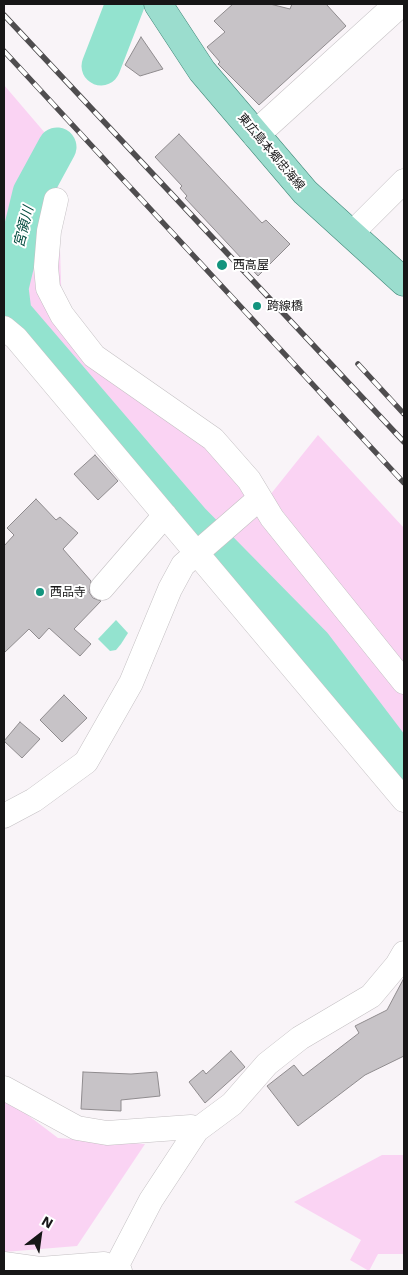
<!DOCTYPE html>
<meta charset="utf-8">
<style>
body{margin:0}
#map{position:relative;width:408px;height:1275px;overflow:hidden;background:#f9f4f8;font-family:"Work Sans",sans-serif}
canvas{display:block}
.frame{position:absolute;inset:0;border:5px solid #171617;pointer-events:none}
.north{position:absolute;left:15px;top:1210px;width:50px;height:50px;-webkit-text-stroke:4px #fff;paint-order:stroke;rotate:30deg;font-size:14px;font-weight:700;line-height:20px;text-align:center;color:#171617}
.north::after{content:'';display:block;margin:auto;width:18px;height:22px;background:#171617;clip-path:polygon(50% 0,100% 100%,50% 72%,0 100%)}
</style>
<div id="map">
<canvas width="408" height="1275"></canvas>
<div class="frame"></div>
<div class="north">N</div>
</div>
<script>
const ctx = document.querySelector('canvas').getContext('2d');
ctx.lineJoin = 'round';
function fillPath(path, color) {
  ctx.fillStyle = color;
  ctx.fill(path, 'evenodd');
}
function poly(rows) {
  const path = new Path2D();
  for (const r of rows) {
    path.moveTo(r[0], r[1]);
    for (let i = 2; i < r.length; i += 2) path.lineTo(r[i], r[i + 1]);
  }
  return path;
}
function stroke(path, color, width, dash) {
  ctx.strokeStyle = color;
  ctx.lineWidth = width;
  ctx.lineCap = dash ? 'butt' : 'round';
  ctx.setLineDash(dash || []);
  ctx.stroke(path);
}
function drawText(font, color, halo, rows, align = 'center') {
  ctx.font = font + ' "Work Sans","Noto Sans JP",sans-serif';
  ctx.lineWidth = 4;
  ctx.setLineDash([]);
  ctx.textBaseline = 'middle';
  ctx.strokeStyle = halo;
  ctx.fillStyle = color;
  for (const [text, x, y, turn = 0] of rows) {
    ctx.save();
    ctx.translate(x, y);
    ctx.rotate((+turn || 0) * Math.PI / 180);
    ctx.textAlign = isNaN(turn) ? turn : align;
    if (halo) ctx.strokeText(text, 0, 0);
    ctx.fillText(text, 0, 0);
    ctx.restore();
  }
}
fillPath(poly([
 [4,85,57,147,62,315,213,452,404,693,404,749,330,652,147,452,34,317,4,289],
 [318,435,404,528,404,670,270,495],
 [4,1097,58,1138,145,1144,77,1246,4,1252],
 [382,1155,404,1155,404,1254,378,1254,369,1271,350,1260,361,1240,294,1202]
]), '#fad3f3');
fillPath(poly([
 [116,620,128,633,121,644,116,650,110,651,98,639]
]), '#93e3cf');
stroke(poly([
 [101,66,125,4],
 [4,304,191,522,313,646,404,766],
 [12,312,9,288,32,193,57,147]
]), '#93e3cf', 39);
const building = poly([
 [233,4,270,4,290,9,292,4,326,4,346,26,259,105,218,64,220,62,207,47,225,32,214,21,233,4],
 [141,37,163,69,140,76,125,65,141,37],
 [179,134,262,223,266,220,290,244,258,276,185,198,187,196,180,188,182,186,155,157,179,134],
 [95,455,118,481,98,500,74,474,95,455],
 [36,499,56,520,60,517,78,533,63,549,91,581,89,592,93,598,101,601,74,629,91,644,80,656,49,628,39,639,29,629,4,653,4,546,14,535,7,528,36,499],
 [64,695,87,718,62,742,40,720,64,695],
 [20,722,40,739,22,758,4,741,20,722],
 [404,978,404,1056,365,1075,298,1126,267,1086,294,1065,303,1076,359,1033,355,1026,387,1010,404,978],
 [231,1051,245,1067,205,1103,189,1082,203,1070,206,1074,231,1051],
 [83,1072,131,1074,157,1072,160,1096,121,1100,121,1111,81,1109,83,1072]
]);
fillPath(building, '#c7c3c7');
stroke(building, '#8f8b8e', 1);
const street = poly([
 [56,200,49,231,46,267,48,288,62,315,94,356,213,439,249,480,272,518,404,682],
 [351,234,404,181],
 [4,328,16,338,404,800],
 [102,588,165,515],
 [4,816,34,800,86,762,131,683,170,589,183,565,260,498],
 [4,1088,77,1128,107,1133,191,1127,197,1130],
 [4,1264,40,1269,104,1264,120,1271],
 [114,1271,151,1200,197,1130,232,1104,267,1064,300,1038,371,996,397,965,404,953]
]);
const secondary = poly([
 [256,134,399,4]
]);
const primary = poly([
 [158,4,202,71,305,192,404,282]
]);
stroke(street, '#c4c0c3', 25);
stroke(secondary, '#c4c0c3', 29);
stroke(primary, '#418879', 29);
stroke(street, '#fff', 24);
stroke(secondary, '#fff', 28);
stroke(primary, '#9bddce', 28);
const rail = poly([
 [4,15,404,442],
 [4,51,404,483],
 [358,364,404,414]
]);
stroke(rail, '#4f4d4f', 5.5);
stroke(rail, '#fff', 4, [11]);
for (const [x, y, r, color] of [
 [222,265,6,"#13947e"],
 [257,306,5,"#13947e"],
 [40,592,5,"#13947e"]
]) {
  const dot = new Path2D();
  dot.arc(x, y, r, 0, 2 * Math.PI);
  ctx.fillStyle = color;
  ctx.fill(dot);
  stroke(dot, '#fff', 2);
}
drawText('12px', '#171617', '#fff', [
 ["東広島本郷忠海線",271,152,50]
]);
drawText('12px', '#171617', '#fff', [
 ["西高屋",233,265],
 ["跨線橋",267,306],
 ["西品寺",50,592]
], 'left');
drawText('italic 14px', '#004a3d', '#fff', [
 ["宮領川",24,227,-76]
]);
</script>
